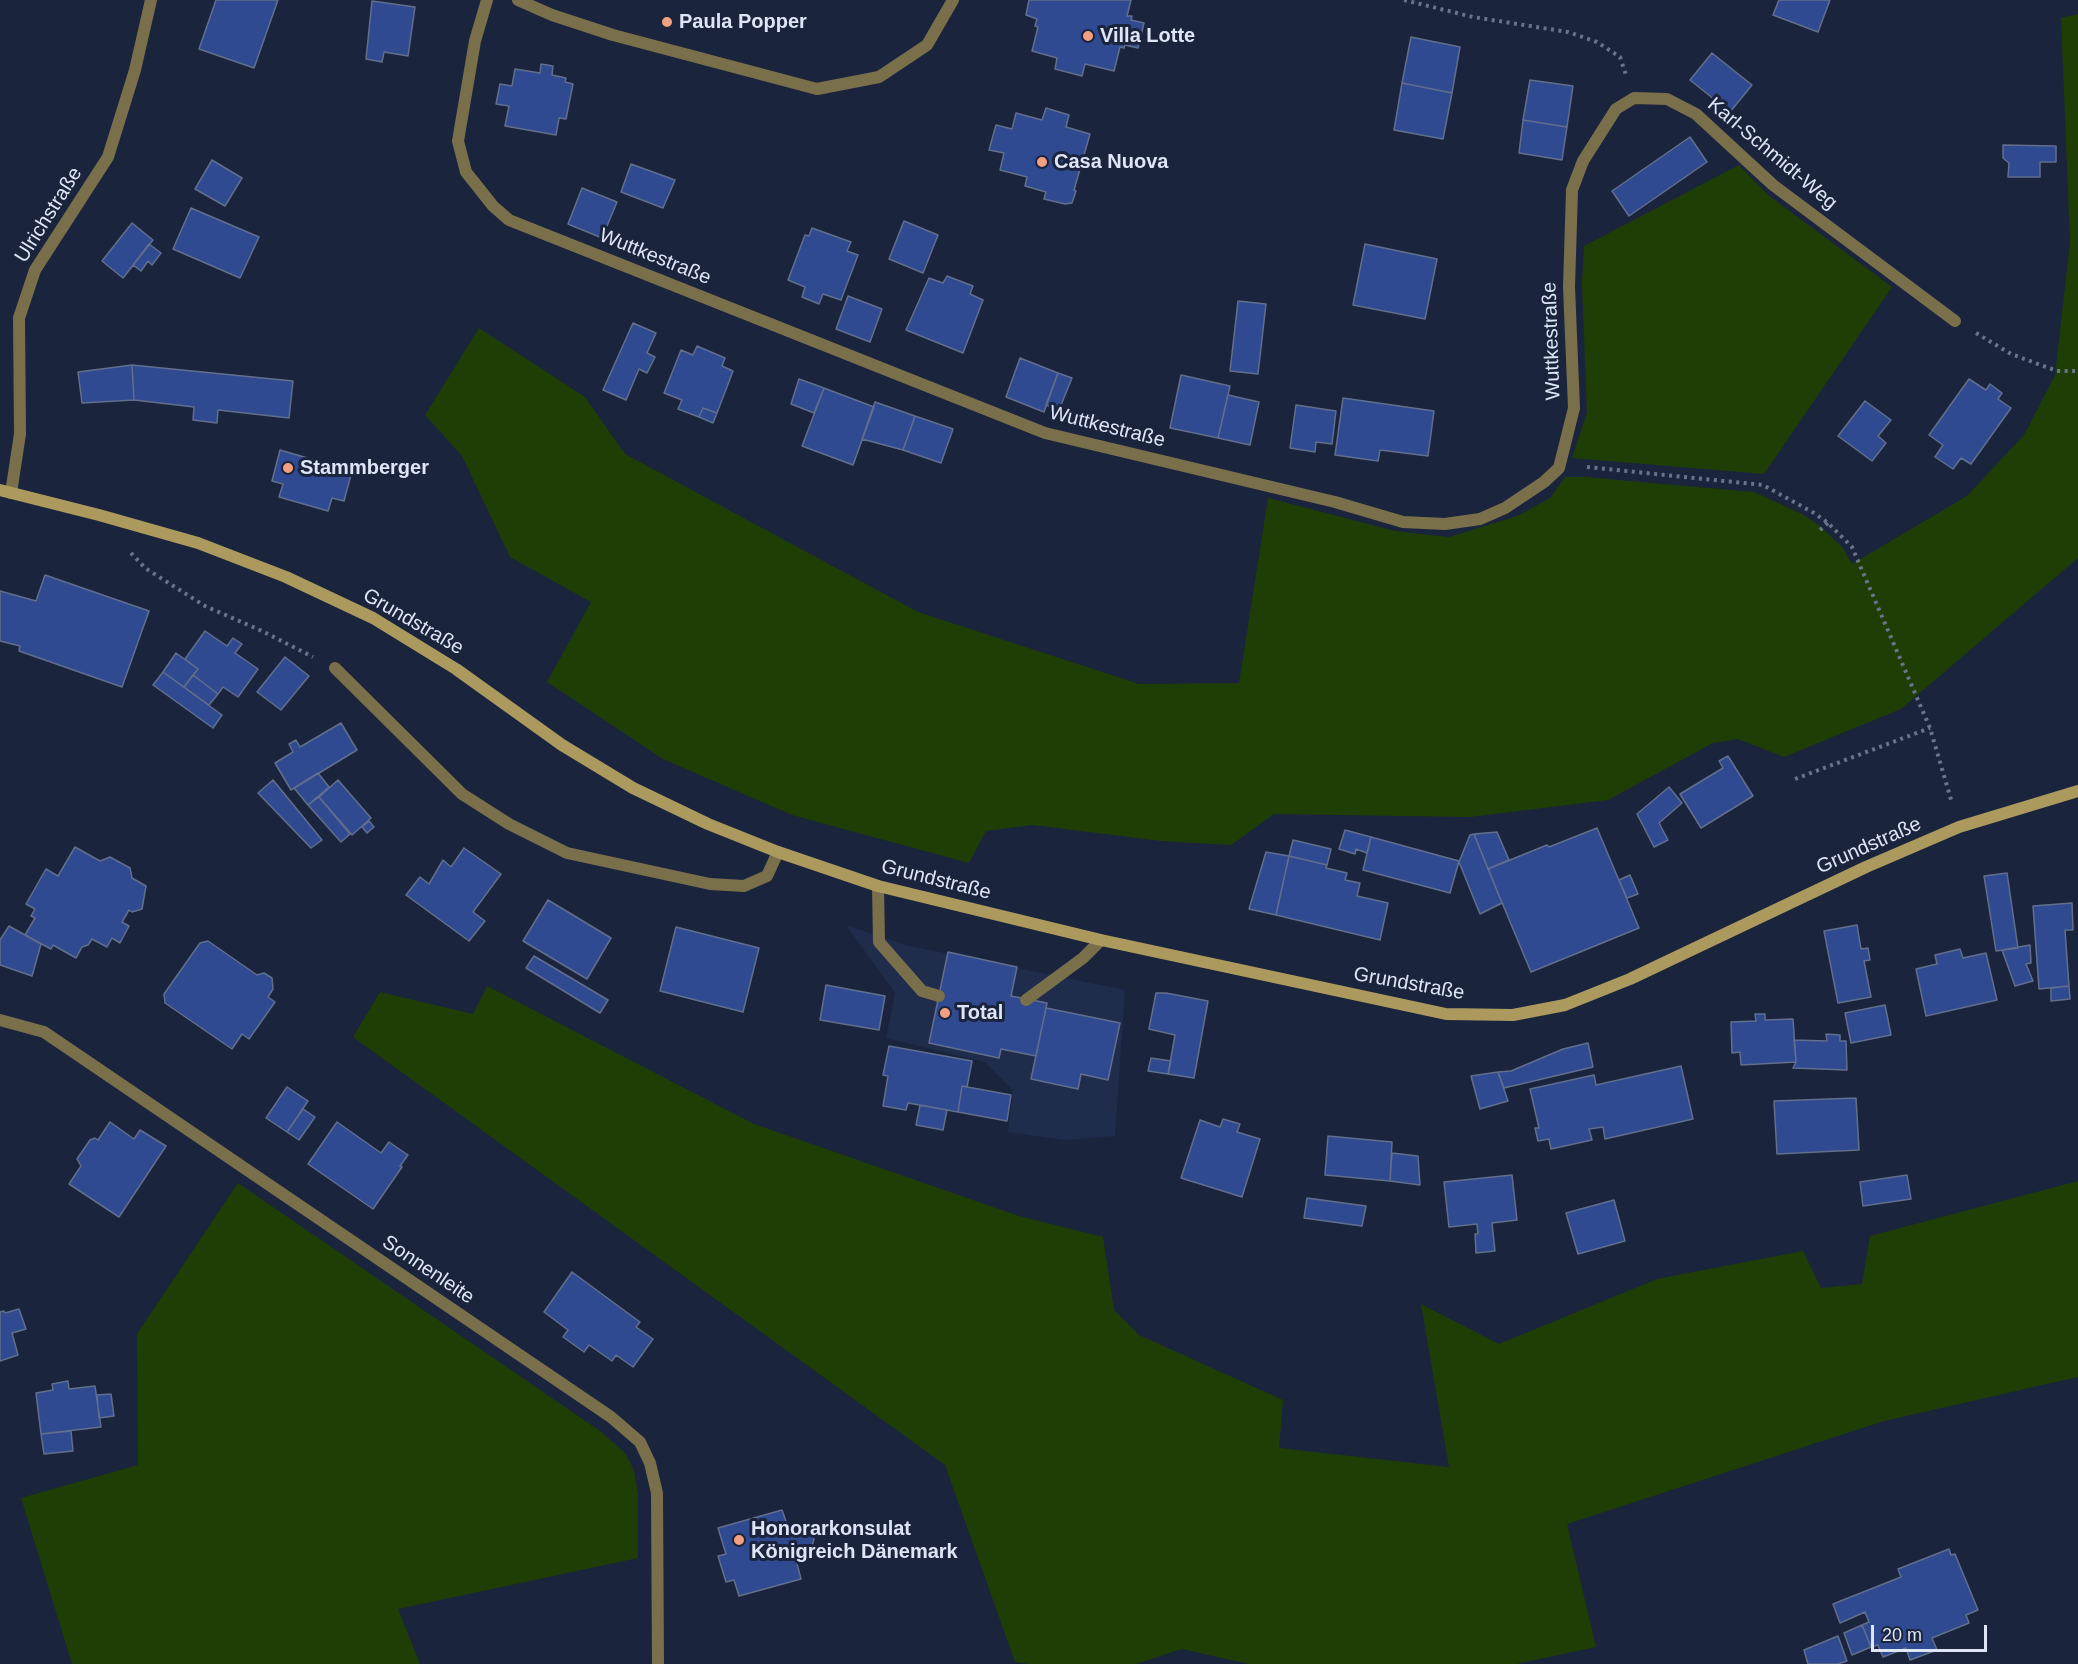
<!DOCTYPE html>
<meta charset="utf-8">
<style>
body{margin:0}
#map{position:relative;width:2078px;height:1664px;overflow:hidden;background:#1a243d;font-family:Arial,sans-serif}
canvas{display:block}
.scale{position:absolute;left:1871px;top:1625px;width:116px;height:27px;box-sizing:border-box;border:3px solid #dee5f6;border-top:0;padding-left:8px;font-size:18px;line-height:21px;white-space:nowrap;color:#dee5f6;-webkit-text-stroke:4px #1a243d;paint-order:stroke}
</style>
<div id="map">
<canvas width="2078" height="1664"></canvas>
<div class="scale">20 m</div>
</div>
<script>
const ctx = document.querySelector('canvas').getContext('2d');
ctx.lineJoin = 'round';
function fillPath(path, color) {
  ctx.fillStyle = color;
  ctx.fill(path, 'evenodd');
}
function poly(rows) {
  const path = new Path2D();
  for (const r of rows) {
    path.moveTo(r[0], r[1]);
    for (let i = 2; i < r.length; i += 2) path.lineTo(r[i], r[i + 1]);
  }
  return path;
}
function stroke(path, color, width, dash) {
  ctx.strokeStyle = color;
  ctx.lineWidth = width;
  ctx.lineCap = dash ? 'butt' : 'round';
  ctx.setLineDash(dash || []);
  ctx.stroke(path);
}
function drawText(font, color, halo, rows, align = 'center') {
  ctx.font = font + ' Arial,sans-serif';
  ctx.lineWidth = 6;
  ctx.setLineDash([]);
  ctx.textBaseline = 'middle';
  ctx.strokeStyle = halo;
  ctx.fillStyle = color;
  for (const [text, x, y, turn = 0] of rows) {
    ctx.save();
    ctx.translate(x, y);
    ctx.rotate((+turn || 0) * Math.PI / 180);
    ctx.textAlign = isNaN(turn) ? turn : align;
    if (halo) ctx.strokeText(text, 0, 0);
    ctx.fillText(text, 0, 0);
    ctx.restore();
  }
}
fillPath(poly([
 [846,925,905,945,1125,990,1115,1136,1065,1140,1008,1132,1013,1090,985,1062,886,1038,895,993]
]), '#202c4b');
fillPath(poly([
 [2078,14,2078,558,1901,709,1784,757,1738,739,1713,743,1608,800,1470,817,1274,814,1231,845,1161,841,1032,825,986,831,969,863,792,815,663,759,547,682,591,602,510,557,462,456,425,415,479,328,585,397,625,454,918,612,1139,684,1239,683,1268,498,1395,531,1449,537,1517,516,1550,498,1565,477,1585,477,1754,492,1802,514,1820,526,1843,548,1852,564,1967,496,2024,435,2055,375,2070,243,2061,18],
 [1739,165,1768,195,1892,287,1764,474,1572,458,1587,413,1582,284,1584,246],
 [487,986,754,1124,1019,1216,1103,1237,1114,1310,1139,1335,1283,1400,1279,1448,1449,1467,1421,1304,1499,1344,1657,1279,1803,1251,1821,1288,1862,1284,1870,1236,2078,1181,2078,1377,1884,1421,1567,1524,1596,1647,1516,1664,1249,1664,1182,1649,1136,1664,1029,1664,1015,1662,945,1465,353,1037,380,992,473,1014],
 [238,1183,600,1431,625,1453,634,1470,638,1494,638,1558,398,1609,420,1664,72,1664,21,1498,138,1465,137,1334]
]), '#1f3e05');
const building = poly([
 [216,0,278,0,254,68,199,49,216,0],
 [1029,0,1131,0,1127,16,1132,16,1131,20,1144,23,1138,48,1125,45,1124,48,1120,47,1114,71,1085,64,1082,76,1055,69,1057,58,1032,51,1038,27,1035,26,1037,19,1026,15,1029,0],
 [1779,0,1830,0,1818,32,1773,15,1779,0],
 [372,1,415,7,408,56,384,52,382,62,366,59,372,1],
 [1411,37,1460,47,1452,93,1402,83,1411,37],
 [1712,53,1752,85,1730,112,1690,80,1712,53],
 [541,64,553,66,552,75,566,78,565,82,573,84,566,119,559,118,556,135,505,126,509,106,496,104,500,84,512,86,515,69,540,73,541,64],
 [1530,80,1573,86,1567,127,1523,120,1530,80],
 [1402,83,1452,93,1443,139,1394,130,1402,83],
 [1046,108,1069,115,1066,127,1090,134,1074,190,1076,191,1072,203,1065,204,1044,199,1046,192,1025,186,1027,177,1000,170,1004,153,989,150,996,125,1012,129,1016,113,1042,120,1046,108],
 [1523,120,1567,127,1562,160,1519,153,1523,120],
 [1690,137,1707,162,1629,216,1612,191,1690,137],
 [2003,145,2056,146,2056,162,2040,162,2040,177,2008,177,2009,163,2003,158,2003,145],
 [212,160,242,178,225,206,195,189,212,160],
 [631,164,675,180,663,208,621,192,631,164],
 [582,188,617,202,602,238,568,224,582,188],
 [191,208,259,237,240,278,173,249,191,208],
 [904,221,938,235,923,273,889,259,904,221],
 [132,223,153,240,123,278,102,261,132,223],
 [812,228,851,242,847,251,858,255,841,300,823,294,819,304,802,297,805,287,788,280,805,235,809,236,812,228],
 [149,244,161,253,152,265,148,261,141,271,133,265,149,244],
 [1365,244,1437,259,1425,319,1353,305,1365,244],
 [947,276,973,286,970,294,983,300,963,353,906,330,929,278,943,283,947,276],
 [848,296,882,309,870,342,836,329,848,296],
 [1238,301,1266,304,1258,374,1230,371,1238,301],
 [633,323,656,333,647,353,655,357,647,373,639,369,626,400,603,390,633,323],
 [697,346,725,358,722,366,733,371,717,413,703,408,699,417,678,409,682,400,664,393,681,350,693,355,697,346],
 [1020,358,1058,373,1044,412,1006,397,1020,358],
 [132,365,293,381,289,418,218,410,217,423,193,420,194,407,134,400,132,365],
 [132,365,134,400,82,403,78,372,132,365],
 [1058,373,1072,378,1059,410,1046,405,1058,373],
 [1181,375,1230,386,1218,438,1170,428,1181,375],
 [799,379,824,388,814,413,791,404,799,379],
 [1969,379,1986,390,1990,384,2002,393,1998,399,2011,408,1971,464,1961,458,1953,469,1935,457,1943,445,1929,435,1969,379],
 [824,388,874,407,853,465,802,446,824,388],
 [1228,395,1259,402,1250,445,1218,438,1228,395],
 [1343,398,1434,411,1428,456,1380,450,1378,461,1335,455,1343,398],
 [1865,401,1891,420,1878,436,1886,443,1872,461,1838,436,1865,401],
 [875,402,915,416,903,450,862,439,875,402],
 [1296,405,1336,411,1332,444,1316,442,1315,452,1290,448,1296,405],
 [703,408,717,413,713,423,699,417,703,408],
 [915,416,953,429,941,463,903,450,915,416],
 [280,450,352,471,344,501,332,498,328,511,279,497,283,484,272,481,280,450],
 [45,575,149,611,122,687,19,651,20,646,0,641,0,591,36,601,45,575],
 [205,631,227,646,233,638,242,644,235,653,258,669,238,697,223,687,218,694,193,675,198,669,185,659,205,631],
 [176,653,198,669,184,687,163,672,176,653],
 [285,657,309,676,281,710,257,692,285,657],
 [163,672,222,715,213,728,153,685,163,672],
 [193,675,218,694,209,705,184,687,193,675],
 [341,723,357,750,291,790,275,763,293,752,289,744,296,740,300,747,341,723],
 [1728,756,1753,796,1701,828,1680,794,1723,768,1719,761,1728,756],
 [318,773,329,787,308,805,294,788,318,773],
 [273,780,322,840,311,848,258,793,273,780],
 [338,780,371,818,352,835,319,797,338,780],
 [1669,787,1682,803,1659,823,1668,840,1654,847,1637,814,1669,787],
 [319,797,350,834,341,842,308,805,319,797],
 [369,821,374,827,367,833,362,827,369,821],
 [1597,828,1639,928,1531,972,1488,869,1547,845,1549,847,1597,828],
 [1345,830,1371,837,1367,853,1356,849,1355,854,1339,849,1345,830],
 [1497,832,1509,860,1488,869,1474,834,1497,832],
 [1474,834,1502,903,1480,914,1459,862,1470,835,1474,834],
 [1371,837,1459,861,1450,893,1363,870,1371,837],
 [1293,840,1331,849,1327,865,1289,856,1293,840],
 [75,847,100,861,110,857,130,868,132,878,146,886,142,909,132,912,129,910,122,922,129,926,120,943,112,938,107,947,92,939,88,945,82,947,76,958,53,945,51,949,25,935,35,918,31,916,35,909,26,904,46,869,58,876,75,847],
 [464,848,501,874,473,912,485,921,469,941,406,895,420,877,429,884,443,860,451,867,464,848],
 [1266,852,1289,856,1276,915,1249,909,1266,852],
 [1289,856,1327,865,1326,868,1347,873,1345,880,1360,883,1357,896,1388,903,1380,940,1276,915,1289,856],
 [2007,873,2018,948,1996,951,1984,876,2007,873],
 [1630,875,1638,894,1627,898,1619,880,1630,875],
 [548,900,611,938,587,979,523,941,548,900],
 [2072,903,2073,930,2065,930,2069,986,2039,989,2033,906,2072,903],
 [1857,925,1861,949,1868,948,1870,960,1864,961,1871,997,1838,1003,1824,931,1857,925],
 [9,926,41,944,32,976,0,965,0,940,9,926],
 [676,927,759,948,743,1012,660,991,676,927],
 [208,941,257,975,264,973,272,978,273,989,268,997,275,1002,249,1039,242,1034,232,1049,165,1003,164,994,200,943,208,941],
 [2030,945,2031,963,2026,964,2033,981,2015,986,2002,950,2030,945],
 [1960,949,1963,958,1986,953,1997,1000,1926,1016,1916,969,1937,964,1935,955,1960,949],
 [948,952,1017,967,1011,996,1047,1003,1036,1056,1001,1049,999,1058,929,1043,948,952],
 [534,956,608,1000,600,1013,526,968,534,956],
 [826,985,885,996,879,1030,820,1020,826,985],
 [2069,986,2070,999,2051,1001,2051,988,2069,986],
 [1156,993,1166,993,1208,1001,1194,1078,1168,1074,1175,1035,1149,1029,1156,993],
 [1885,1005,1891,1035,1851,1043,1845,1013,1885,1005],
 [1046,1008,1120,1023,1108,1080,1081,1074,1078,1089,1031,1079,1046,1008],
 [1755,1014,1765,1014,1765,1020,1793,1019,1796,1062,1741,1065,1740,1052,1732,1053,1731,1022,1756,1021,1755,1014],
 [1826,1034,1840,1035,1840,1041,1846,1041,1847,1070,1793,1068,1796,1062,1794,1040,1827,1041,1826,1034],
 [1588,1043,1593,1067,1504,1088,1498,1072,1511,1071,1563,1049,1588,1043],
 [889,1046,972,1061,967,1087,962,1086,958,1112,908,1103,906,1110,883,1106,888,1076,883,1075,889,1046],
 [1151,1058,1171,1061,1168,1074,1148,1071,1151,1058],
 [1681,1066,1693,1119,1605,1139,1603,1127,1589,1129,1592,1140,1551,1149,1549,1139,1538,1141,1535,1128,1539,1128,1530,1089,1594,1075,1596,1085,1681,1066],
 [1498,1072,1508,1101,1480,1109,1471,1076,1498,1072],
 [962,1086,1011,1095,1007,1121,958,1112,962,1086],
 [287,1087,308,1101,287,1132,266,1118,287,1087],
 [1856,1098,1859,1150,1777,1154,1774,1101,1856,1098],
 [920,1105,947,1110,943,1130,916,1125,920,1105],
 [303,1109,315,1117,299,1140,287,1132,303,1109],
 [1223,1119,1240,1124,1237,1132,1260,1139,1242,1197,1181,1178,1200,1120,1220,1127,1223,1119],
 [110,1122,134,1139,140,1130,166,1146,119,1217,69,1184,81,1166,77,1159,90,1140,95,1138,98,1140,110,1122],
 [337,1122,381,1153,389,1142,408,1155,400,1166,402,1167,373,1209,308,1164,337,1122],
 [1328,1136,1392,1142,1390,1181,1325,1175,1328,1136],
 [1392,1153,1418,1156,1420,1185,1390,1181,1392,1153],
 [1512,1175,1517,1220,1492,1223,1495,1251,1476,1253,1475,1234,1478,1234,1477,1224,1449,1227,1444,1182,1512,1175],
 [1907,1175,1911,1199,1863,1206,1860,1182,1907,1175],
 [1307,1198,1366,1206,1362,1226,1304,1218,1307,1198],
 [1614,1200,1625,1241,1578,1254,1566,1213,1614,1200],
 [572,1272,640,1322,636,1327,653,1339,633,1367,616,1355,612,1361,589,1345,584,1352,563,1337,568,1330,544,1312,572,1272],
 [19,1309,26,1329,12,1333,18,1355,0,1361,0,1312,4,1311,5,1313,19,1309],
 [68,1381,69,1389,95,1386,101,1427,41,1434,36,1393,53,1390,52,1384,68,1381],
 [111,1394,114,1416,99,1418,97,1395,111,1394],
 [71,1431,73,1451,44,1454,41,1434,71,1431],
 [782,1510,788,1527,802,1525,808,1528,814,1539,811,1550,806,1554,795,1556,801,1579,739,1596,734,1580,726,1582,718,1556,726,1554,718,1528,782,1510],
 [1949,1549,1951,1555,1955,1554,1978,1610,1966,1615,1969,1623,1932,1638,1937,1650,1910,1660,1906,1648,1883,1657,1878,1645,1871,1647,1862,1625,1869,1622,1865,1612,1840,1623,1833,1604,1901,1577,1898,1569,1949,1549],
 [1862,1625,1871,1647,1852,1655,1844,1633,1862,1625],
 [1838,1636,1847,1661,1838,1664,1808,1664,1804,1650,1838,1636]
]);
fillPath(building, '#2f4a91');
stroke(building, '#626f8c', 1.5);
stroke(poly([
 [1404,0,1473,17,1568,32,1597,42,1620,57,1626,75],
 [1976,333,2011,354,2057,371,2078,371],
 [1587,467,1763,485,1814,513,1828,523,1852,547,1930,728,1952,803],
 [1820,530,1828,523],
 [131,553,145,568,205,606,262,631,313,657],
 [1795,779,1930,728]
]), '#6a7389', 4, [3, 4.5]);
stroke(poly([
 [335,668,462,794,509,824,567,853,710,884,744,886,767,876,778,852],
 [878,886,879,942,922,991,939,996],
 [1026,1000,1083,958,1101,940]
]), '#7a6f4b', 12);
stroke(poly([
 [487,0,475,41,458,141,466,172,493,206,509,220,1045,433,1335,502,1403,522,1445,524,1480,519,1505,508,1544,482,1559,468,1574,408,1569,287,1572,190,1583,161,1616,109,1634,98,1667,99,1696,114,1773,185,1955,321],
 [518,0,552,15,613,35,817,89,879,77,927,45,953,0],
 [11,493,20,434,19,318,35,270,108,157,135,70,151,0],
 [0,1020,44,1032,611,1417,640,1442,650,1463,657,1493,658,1664]
]), '#7a6f4b', 12);
stroke(poly([
 [0,490,99,515,198,543,286,577,373,618,456,669,562,745,633,788,708,824,778,852,878,886,1101,940,1446,1014,1513,1015,1565,1005,1630,979,1866,867,1959,827,2078,791]
]), '#ab995d', 12);
for (const [x, y, r, color] of [
 [667,22,6,"#f3a081"],
 [1088,36,6,"#f3a081"],
 [1042,162,6,"#f3a081"],
 [288,468,6,"#f3a081"],
 [945,1013,6,"#f3a081"],
 [739,1540,6,"#f3a081"]
]) {
  const dot = new Path2D();
  dot.arc(x, y, r, 0, 2 * Math.PI);
  ctx.fillStyle = color;
  ctx.fill(dot);
  stroke(dot, '#1a243d', 2);
}
drawText('bold 20px', '#dee5f6', '#1a243d', [
 ["Paula Popper",679,22],
 ["Villa Lotte",1100,36],
 ["Casa Nuova",1054,162],
 ["Stammberger",300,468],
 ["Total",957,1013],
 ["Honorarkonsulat",751,1529],
 ["Königreich Dänemark",751,1552]
], 'left');
drawText('20px', '#dee5f6', '#1a243d', [
 ["Karl-Schmidt-Weg",1772,154,40],
 ["Ulrichstraße",49,215,-58],
 ["Wuttkestraße",655,257,22],
 ["Wuttkestraße",1552,341,-92],
 ["Wuttkestraße",1107,427,14],
 ["Grundstraße",413,622,30],
 ["Grundstraße",1869,846,-24],
 ["Grundstraße",936,880,14],
 ["Grundstraße",1409,984,10],
 ["Sonnenleite",428,1270,34]
]);
</script>
